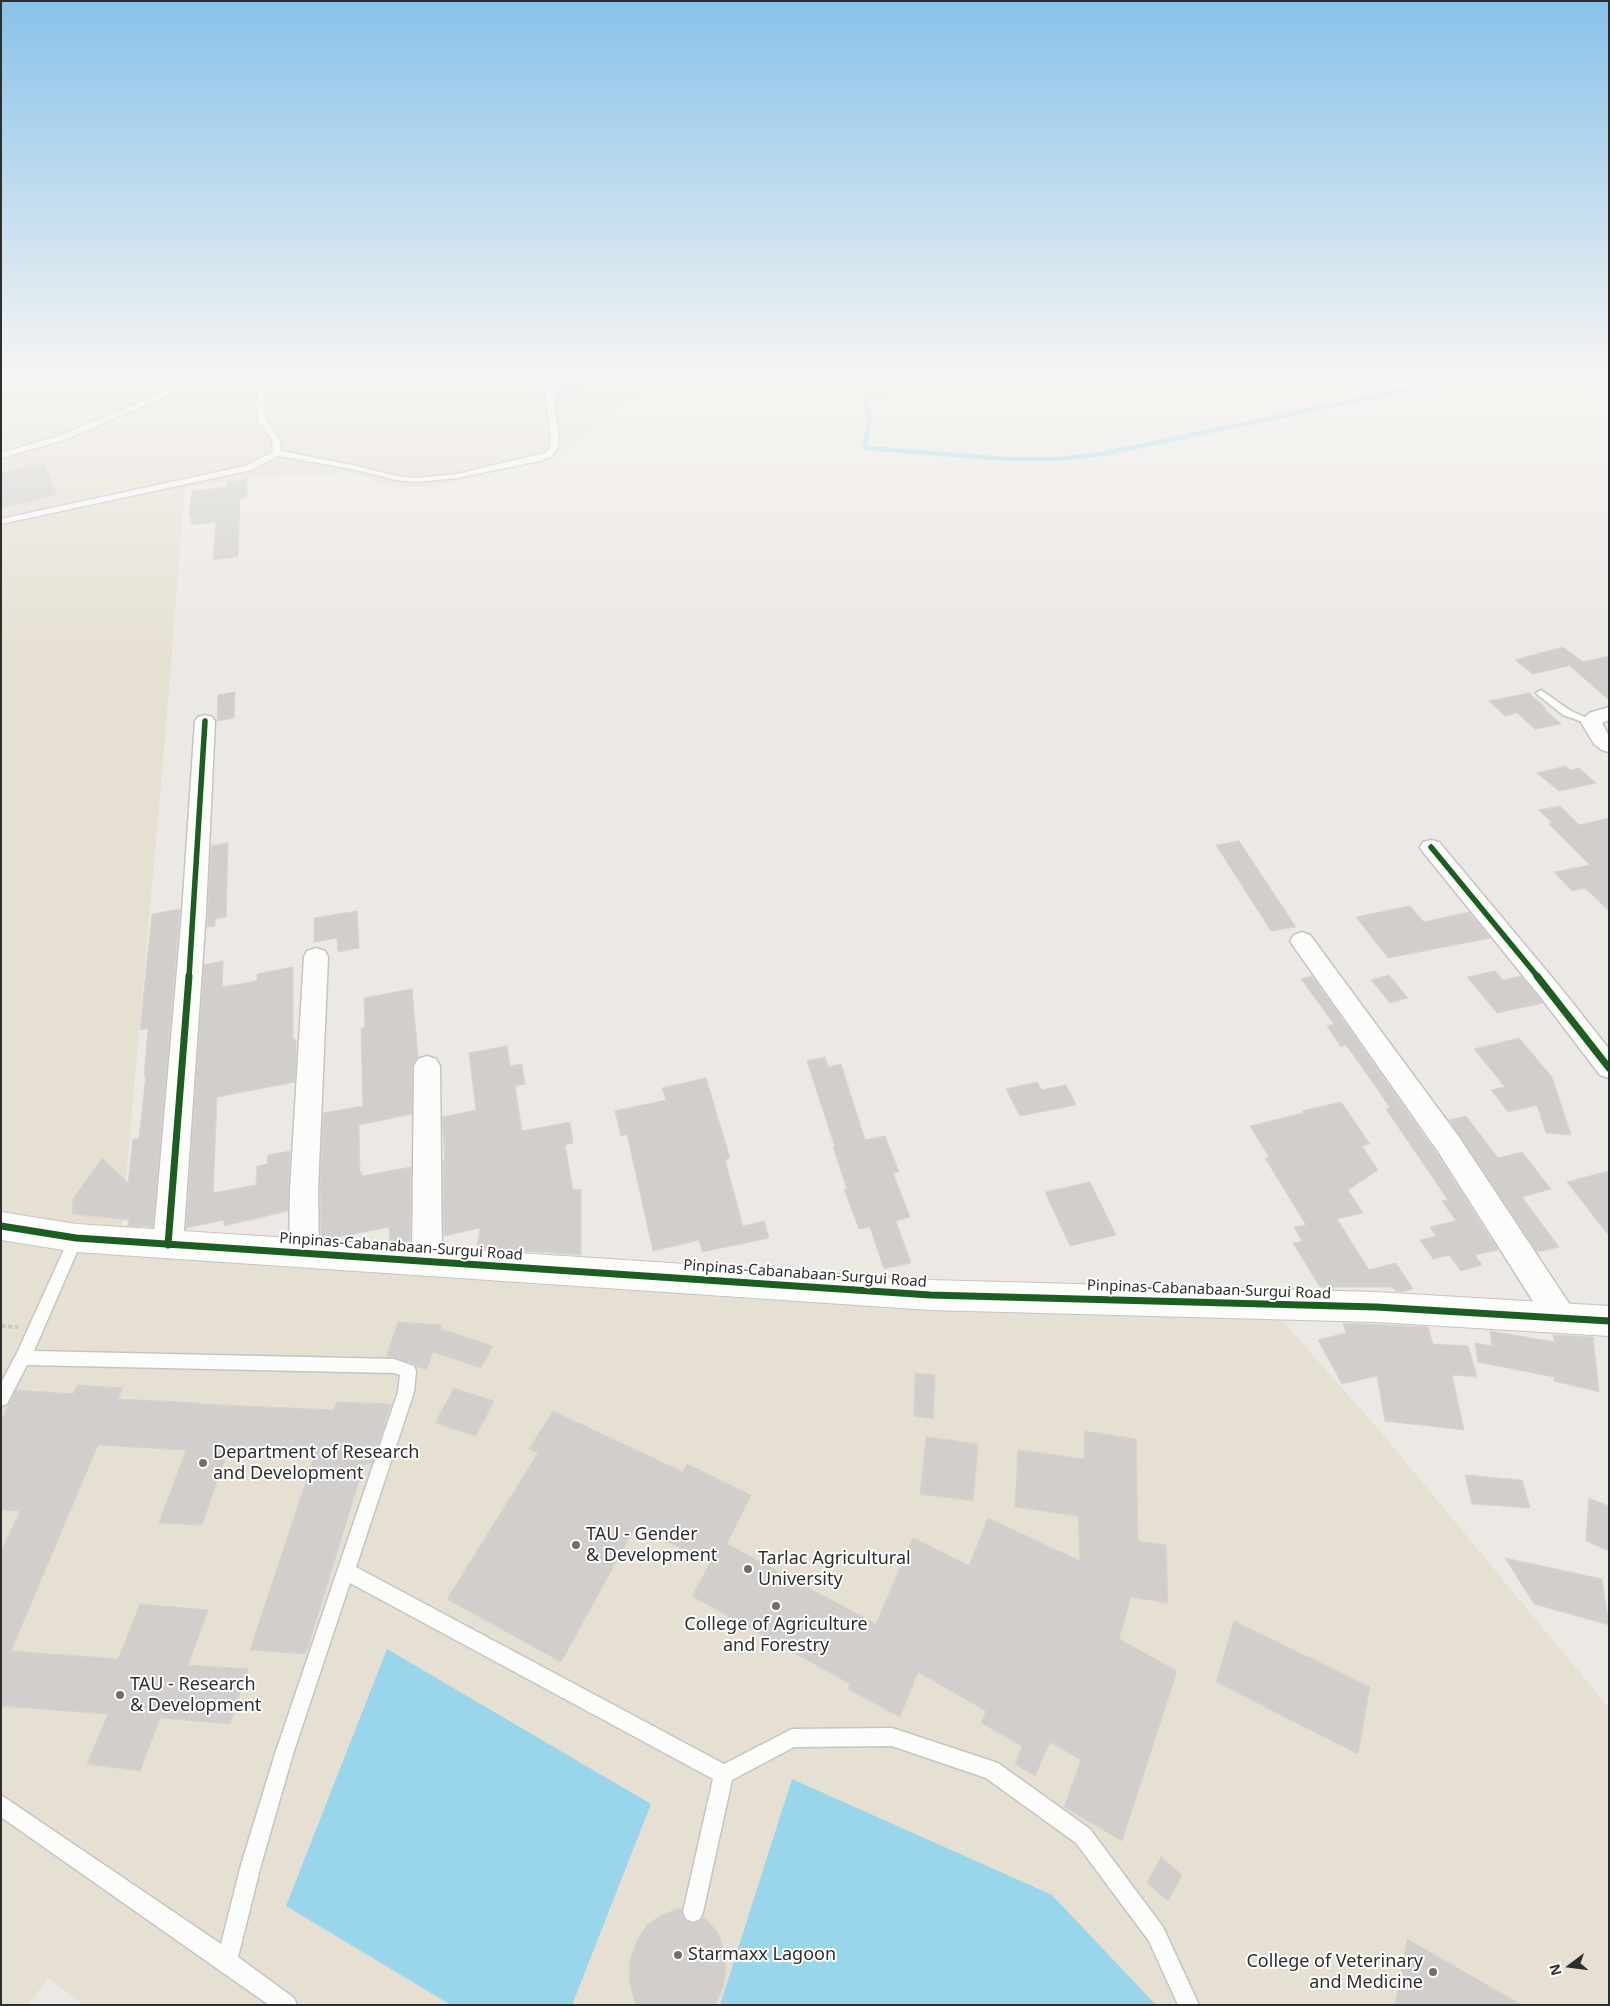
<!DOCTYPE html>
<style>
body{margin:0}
#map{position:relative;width:1610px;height:2006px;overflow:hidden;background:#ece8e4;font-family:"Noto Sans",sans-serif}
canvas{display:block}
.frame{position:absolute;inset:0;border:2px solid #2e2e2e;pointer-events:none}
.north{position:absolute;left:1545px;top:1941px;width:50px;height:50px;-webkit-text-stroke:4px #fff;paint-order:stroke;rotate:255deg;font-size:14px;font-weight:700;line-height:20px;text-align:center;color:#2e2e2e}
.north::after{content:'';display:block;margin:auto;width:18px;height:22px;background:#2e2e2e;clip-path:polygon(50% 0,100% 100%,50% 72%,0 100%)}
</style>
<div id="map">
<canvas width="1610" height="2006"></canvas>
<div class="frame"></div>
<div class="north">N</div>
</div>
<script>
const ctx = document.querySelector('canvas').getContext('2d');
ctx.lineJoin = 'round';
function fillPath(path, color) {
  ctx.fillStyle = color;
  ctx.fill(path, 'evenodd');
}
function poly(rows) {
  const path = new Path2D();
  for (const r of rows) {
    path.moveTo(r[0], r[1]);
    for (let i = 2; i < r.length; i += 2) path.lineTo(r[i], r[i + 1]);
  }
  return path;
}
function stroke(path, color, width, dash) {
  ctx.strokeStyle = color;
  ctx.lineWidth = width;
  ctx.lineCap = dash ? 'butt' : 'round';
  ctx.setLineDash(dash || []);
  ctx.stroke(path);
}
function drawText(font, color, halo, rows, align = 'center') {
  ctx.font = font + ' "Noto Sans",sans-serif';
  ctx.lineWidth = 4;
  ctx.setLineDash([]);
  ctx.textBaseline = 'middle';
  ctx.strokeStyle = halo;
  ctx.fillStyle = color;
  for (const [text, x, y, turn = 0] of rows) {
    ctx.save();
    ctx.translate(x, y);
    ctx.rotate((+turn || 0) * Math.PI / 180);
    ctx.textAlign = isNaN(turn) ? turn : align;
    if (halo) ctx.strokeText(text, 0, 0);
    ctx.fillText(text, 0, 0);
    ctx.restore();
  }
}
fillPath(poly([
 [56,379,650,379,648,397,618,405,578,443,550,457,466,479,427,487,388,487,354,473,261,477,185,487,165,739,121,1235,1,1213,1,387],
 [1,1240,1281,1319,1379,1430,1609,1708,1609,2005,84,2005,48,1978,28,2005,1,2005]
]), '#e6e0d3');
fillPath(poly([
 [861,379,896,379,884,402,855,392]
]), '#cee6be');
fillPath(poly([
 [387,1649,651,1804,572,2005,451,2005,286,1906],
 [792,1779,1052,1895,1156,2005,720,2005]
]), '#99d6ec');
stroke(poly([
 [877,379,865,398,870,420,865,442,866,448,1008,459,1058,459,1102,454,1457,379]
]), '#99d6ec', 4.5);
const building = poly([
 [554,379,578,379,586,398,558,402,554,379],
 [43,463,57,495,1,508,1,473,43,463],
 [247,479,247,496,240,499,238,557,213,560,216,522,191,525,191,517,189,517,192,491,227,487,228,482,247,479],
 [1563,647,1583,662,1609,656,1609,700,1570,666,1572,665,1533,674,1515,660,1563,647],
 [235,692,234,718,217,721,218,695,235,692],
 [1529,693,1546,708,1543,708,1561,724,1535,729,1517,713,1505,716,1489,701,1529,693],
 [1566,766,1570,770,1579,768,1596,783,1559,791,1537,773,1566,766],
 [1560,806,1579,825,1609,818,1609,911,1585,888,1572,891,1554,872,1590,865,1549,824,1552,823,1539,810,1560,806],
 [1239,841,1296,927,1271,931,1216,845,1239,841],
 [228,843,226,917,215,919,215,926,207,927,211,846,228,843],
 [1410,906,1424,922,1469,912,1490,938,1388,958,1356,917,1410,906],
 [180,909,153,1227,128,1226,129,1220,72,1214,73,1199,102,1158,128,1183,133,1139,139,1138,146,1076,144,1077,148,1028,140,1030,152,914,180,909],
 [357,911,359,948,338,952,337,938,314,942,314,918,357,911],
 [223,961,222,987,257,981,257,974,293,967,293,1040,296,1039,296,1061,295,1082,217,1097,213,1193,256,1185,257,1166,267,1164,268,1155,290,1151,288,1211,224,1226,224,1220,186,1228,204,965,223,961],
 [1495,971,1503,980,1521,976,1543,1003,1497,1013,1467,977,1495,971],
 [1389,975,1408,998,1390,1003,1371,980,1389,975],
 [1312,976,1437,1154,1498,1250,1475,1255,1482,1265,1461,1271,1449,1255,1433,1259,1420,1240,1436,1236,1430,1227,1456,1221,1442,1201,1448,1200,1386,1109,1390,1108,1376,1087,1346,1045,1341,1047,1327,1026,1334,1024,1301,979,1312,976],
 [412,989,418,1057,412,1066,412,1114,359,1125,359,1135,360,1173,362,1172,362,1176,411,1167,410,1244,390,1243,389,1227,327,1239,321,1238,320,1190,323,1113,363,1106,361,1028,365,1027,364,998,412,989],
 [1519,1038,1552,1077,1571,1135,1546,1133,1537,1105,1508,1112,1491,1090,1505,1087,1474,1049,1519,1038],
 [507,1046,510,1066,522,1064,525,1084,515,1086,522,1131,570,1122,573,1143,565,1145,573,1190,581,1189,581,1255,477,1248,480,1228,444,1236,443,1161,445,1160,442,1117,476,1110,469,1053,507,1046],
 [825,1057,828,1067,841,1064,865,1140,885,1136,899,1172,893,1173,910,1217,896,1221,911,1263,884,1269,870,1227,859,1229,844,1189,847,1189,833,1147,835,1147,807,1061,825,1057],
 [706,1078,730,1158,725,1160,743,1226,764,1221,769,1238,702,1252,699,1240,653,1251,627,1134,621,1136,615,1111,666,1100,662,1088,706,1078],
 [1037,1082,1042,1090,1066,1085,1076,1105,1020,1116,1006,1089,1037,1082],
 [1341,1102,1370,1144,1362,1146,1378,1170,1348,1190,1363,1213,1337,1219,1369,1270,1396,1263,1413,1289,1402,1292,1395,1291,1392,1287,1320,1287,1293,1243,1302,1241,1294,1227,1306,1225,1265,1158,1269,1157,1250,1126,1304,1113,1302,1111,1341,1102],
 [1466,1116,1498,1158,1522,1152,1551,1189,1522,1197,1559,1247,1537,1252,1449,1120,1466,1116],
 [1609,1171,1609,1236,1567,1182,1609,1171],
 [1090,1182,1116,1235,1070,1246,1045,1192,1090,1182],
 [398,1322,442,1325,441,1329,493,1346,481,1368,433,1352,427,1369,417,1367,415,1364,395,1357,386,1357,398,1322],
 [1343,1323,1428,1327,1433,1344,1468,1346,1477,1377,1452,1375,1464,1430,1385,1421,1377,1376,1342,1384,1318,1340,1346,1333,1343,1323],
 [1490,1331,1555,1342,1553,1335,1593,1337,1599,1392,1554,1381,1554,1377,1478,1362,1475,1343,1492,1346,1490,1331],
 [915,1373,935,1375,933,1419,914,1416,915,1373],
 [77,1385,123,1388,118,1399,200,1403,200,1404,334,1410,337,1402,391,1404,372,1464,364,1464,306,1654,250,1650,315,1454,228,1450,202,1525,159,1523,186,1450,98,1445,11,1651,118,1659,140,1604,208,1610,188,1665,248,1669,230,1724,160,1718,140,1771,87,1764,108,1714,1,1706,1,1552,20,1511,1,1510,1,1420,16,1390,73,1394,77,1385],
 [454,1388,494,1401,476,1436,435,1423,454,1388],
 [553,1411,683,1472,687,1464,751,1495,727,1544,876,1624,913,1538,969,1566,988,1518,1080,1561,1078,1516,1015,1507,1018,1450,1084,1459,1084,1431,1136,1439,1138,1541,1166,1545,1168,1603,1131,1597,1119,1639,1177,1671,1122,1841,1064,1807,1081,1760,1050,1742,1035,1776,1015,1764,1022,1746,981,1723,986,1711,918,1672,900,1717,848,1689,850,1684,692,1596,710,1563,636,1526,561,1662,447,1599,538,1453,529,1449,553,1411],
 [926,1437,978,1444,973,1501,920,1494,926,1437],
 [1465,1475,1522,1480,1530,1508,1472,1504,1465,1475],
 [1589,1498,1609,1506,1609,1551,1586,1541,1589,1498],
 [1505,1558,1602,1579,1609,1625,1534,1604,1505,1558],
 [1234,1621,1370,1687,1358,1754,1216,1682,1234,1621],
 [1161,1857,1182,1875,1168,1901,1147,1883,1161,1857],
 [678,1909,682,1910,685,1921,692,1924,701,1921,703,1917,707,1920,718,1933,724,1949,726,1969,723,1987,715,2005,636,2005,629,1981,630,1960,637,1941,647,1925,661,1915,678,1909],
 [1407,1939,1522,2005,1395,2005,1407,1939]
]);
fillPath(building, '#d1cecb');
stroke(building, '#d7d4d0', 1);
const service = poly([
 [22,379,42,379,1,386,1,382,22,379],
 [197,379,206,379,64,440,1,458,1,453,58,436,197,379],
 [261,379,269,379,264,403,266,420,280,440,281,451,352,465,396,476,415,478,457,474,545,453,549,449,551,441,544,379,552,379,559,441,557,449,551,457,540,461,457,478,415,482,396,480,352,469,278,456,251,470,1,524,1,519,245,466,273,452,272,440,258,420,256,403,261,379],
 [1541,690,1571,711,1596,722,1591,725,1563,715,1538,695,1536,693,1541,690],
 [76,1232,81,1234,83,1238,34,1351,394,1359,414,1366,416,1371,414,1392,356,1567,724,1764,792,1729,892,1728,998,1763,1090,1829,1163,1927,1199,2005,1178,2005,1149,1941,1076,1843,986,1778,892,1746,794,1747,732,1780,703,1912,700,1919,693,1922,686,1919,683,1912,713,1779,350,1583,293,1754,261,1865,238,1957,294,1998,297,2005,269,2005,1,1817,1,1795,221,1944,241,1865,275,1754,398,1392,400,1375,394,1373,27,1365,7,1404,1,1406,1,1383,17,1353,71,1234,76,1232]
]);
const minor = poly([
 [1609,707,1609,720,1602,723,1609,736,1609,752,1602,750,1594,744,1581,722,1589,713,1609,707],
 [205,715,212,717,215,721,206,912,183,1245,178,1254,168,1258,158,1254,153,1245,182,912,195,721,198,717,205,715],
 [1431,840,1439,842,1560,987,1609,1049,1609,1078,1600,1075,1542,999,1423,852,1420,847,1423,842,1431,840],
 [1302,932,1310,935,1459,1137,1572,1308,1576,1318,1572,1328,1561,1332,1550,1328,1439,1153,1294,947,1290,941,1294,935,1302,932],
 [316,948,325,951,328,957,318,1190,319,1253,314,1262,304,1266,294,1262,289,1253,290,1190,304,957,307,951,316,948],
 [427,1056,436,1059,440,1066,442,1261,437,1270,427,1274,417,1270,412,1261,414,1066,418,1059,427,1056]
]);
const tertiary = poly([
 [1,1212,76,1224,930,1280,1376,1292,1609,1306,1609,1336,1376,1322,930,1310,76,1252,1,1240,1,1212]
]);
stroke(service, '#c5c4c5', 3);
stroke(minor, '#c5c4c5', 3);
stroke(tertiary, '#c5c4c5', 2);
stroke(poly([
 [1,1326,18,1327]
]), '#c9c9c8', 4, [4.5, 2.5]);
fillPath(service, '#fcfcfb');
fillPath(minor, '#fcfcfb');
fillPath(tertiary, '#fcfcfb');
stroke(poly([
 [1431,847,1538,977],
 [189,977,205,721]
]), '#1b5e20', 5.5);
stroke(poly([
 [1537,976,1609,1068],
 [1,1226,76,1238,930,1295,1376,1307,1609,1321],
 [168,1245,189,976]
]), '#1b5e20', 7);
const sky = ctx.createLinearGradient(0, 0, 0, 660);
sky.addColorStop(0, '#88c2ea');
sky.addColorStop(0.57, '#f6f5f3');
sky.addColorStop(1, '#f6f5f300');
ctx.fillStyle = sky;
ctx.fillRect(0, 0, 1610, 660);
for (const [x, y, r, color] of [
 [203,1463,5,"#706f6e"],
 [576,1545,5,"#706f6e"],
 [748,1569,5,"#706f6e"],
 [776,1606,5,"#706f6e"],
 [120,1695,5,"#706f6e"],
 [678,1955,5,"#706f6e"],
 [1433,1972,5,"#706f6e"]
]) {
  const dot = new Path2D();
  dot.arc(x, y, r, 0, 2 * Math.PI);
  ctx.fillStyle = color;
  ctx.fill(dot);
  stroke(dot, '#fff', 2);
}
drawText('15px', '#2e2e2e', '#fff', [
 ["Pinpinas-Cabanabaan-Surgui Road",401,1247,4],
 ["Pinpinas-Cabanabaan-Surgui Road",805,1274,4],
 ["Pinpinas-Cabanabaan-Surgui Road",1209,1290,2]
]);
drawText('18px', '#2e2e2e', '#fff', [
 ["Department of Research",213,1453],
 ["and Development",213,1474],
 ["TAU - Gender",586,1535],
 ["& Development",586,1556],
 ["Tarlac Agricultural",758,1559],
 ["University",758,1580],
 ["College of Agriculture",776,1625,"center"],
 ["and Forestry",776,1646,"center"],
 ["TAU - Research",130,1685],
 ["& Development",130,1706],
 ["Starmaxx Lagoon",688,1955],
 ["College of Veterinary",1423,1962,"right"],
 ["and Medicine",1423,1983,"right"]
], 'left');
</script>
